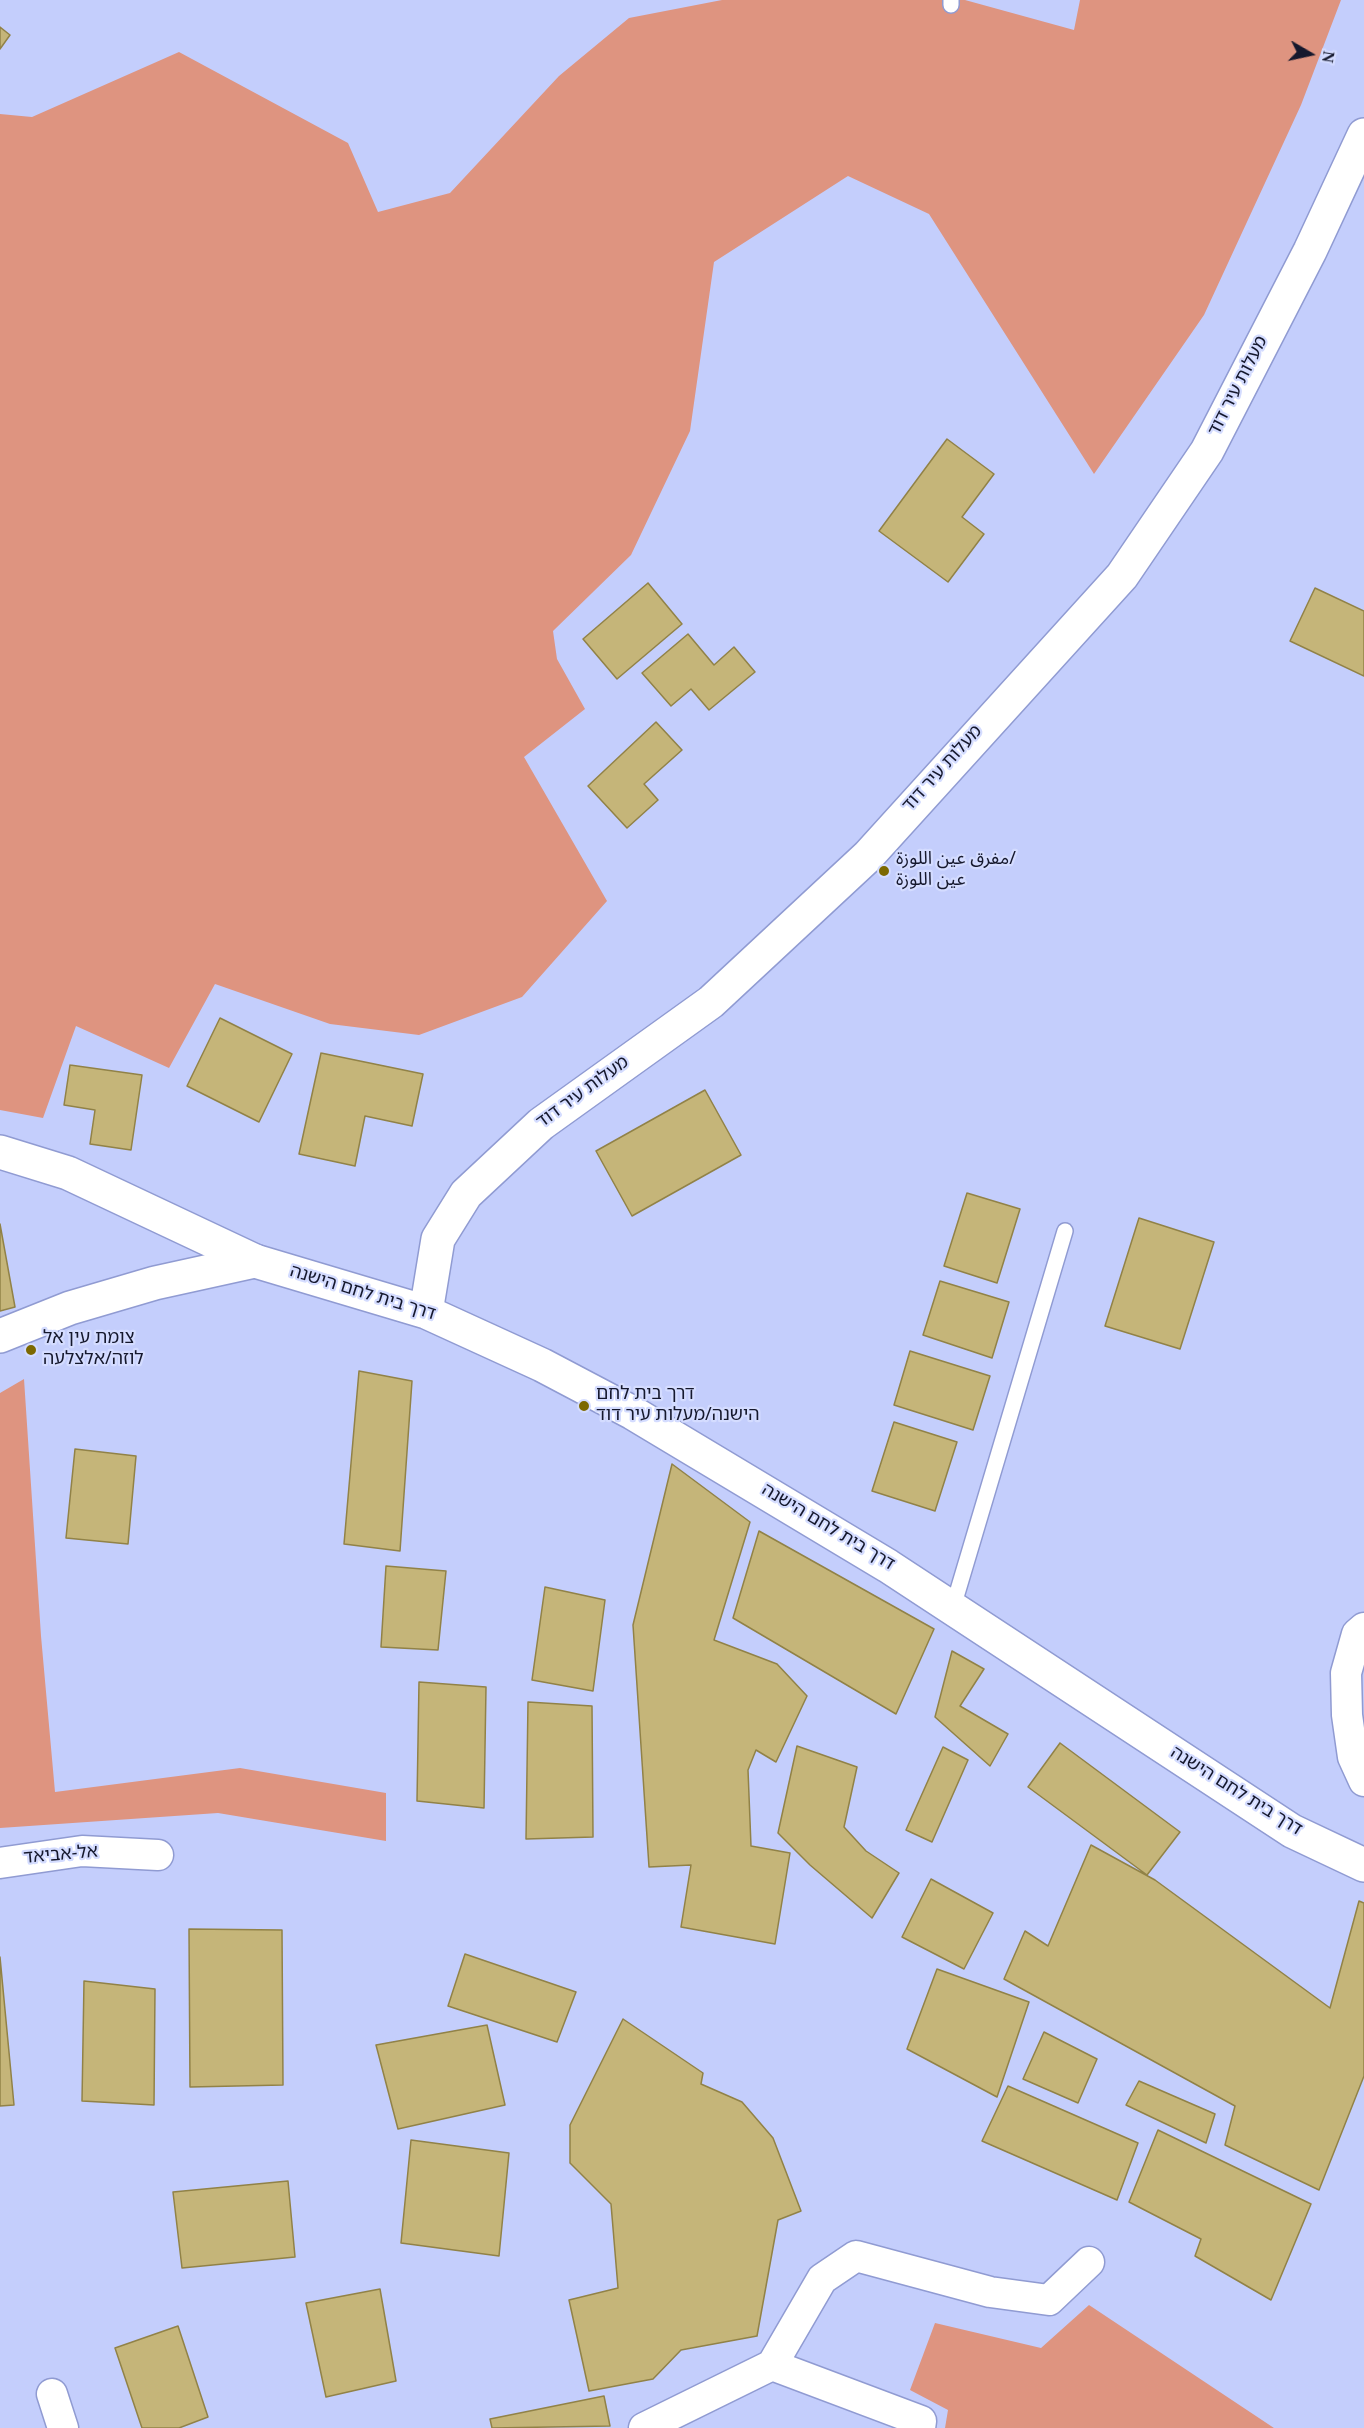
<!DOCTYPE html>
<meta charset="utf-8">
<style>
body{margin:0}
#map{position:relative;width:1364px;height:2428px;overflow:hidden;background:#c4cefc;font-family:Georgia,serif}
canvas{display:block}
.north{position:absolute;left:1280px;top:24px;width:60px;height:60px;-webkit-text-stroke:4px #d4dcff;paint-order:stroke;rotate:99deg;font-size:16px;font-weight:700;line-height:24px;text-align:center;color:#15182d}
.north::after{content:'';display:block;margin:auto;width:21px;height:27px;background:#15182d;clip-path:polygon(50% 0,100% 100%,50% 72%,0 100%)}
</style>
<div id="map">
<canvas width="1364" height="2428"></canvas>
<div class="north">N</div>
</div>
<script>
const ctx = document.querySelector('canvas').getContext('2d');
ctx.lineJoin = 'round';
function fillPath(path, color) {
  ctx.fillStyle = color;
  ctx.fill(path, 'evenodd');
}
function poly(rows) {
  const path = new Path2D();
  for (const r of rows) {
    path.moveTo(r[0], r[1]);
    for (let i = 2; i < r.length; i += 2) path.lineTo(r[i], r[i + 1]);
  }
  return path;
}
function stroke(path, color, width, dash) {
  ctx.strokeStyle = color;
  ctx.lineWidth = width;
  ctx.lineCap = dash ? 'butt' : 'round';
  ctx.setLineDash(dash || []);
  ctx.stroke(path);
}
function drawText(font, color, halo, rows, align = 'center') {
  ctx.font = font + ' Georgia,"Noto Sans Arabic","Noto Sans Hebrew",serif';
  ctx.lineWidth = 4.5;
  ctx.setLineDash([]);
  ctx.textBaseline = 'middle';
  ctx.strokeStyle = halo;
  ctx.fillStyle = color;
  for (const [text, x, y, turn = 0] of rows) {
    ctx.save();
    ctx.translate(x, y);
    ctx.rotate((+turn || 0) * Math.PI / 180);
    ctx.textAlign = isNaN(turn) ? turn : align;
    if (halo) ctx.strokeText(text, 0, 0);
    ctx.fillText(text, 0, 0);
    ctx.restore();
  }
}
fillPath(poly([
 [722,0,965,0,1074,30,1080,0,1341,0,1301,105,1204,315,1094,474,929,214,848,176,714,262,690,431,631,555,553,631,557,659,585,709,524,757,607,901,522,997,419,1035,330,1024,215,984,169,1068,76,1026,43,1118,0,1110,0,114,32,117,179,52,348,143,378,212,450,193,559,76,629,18],
 [24,1379,41,1636,55,1792,240,1768,386,1793,386,1841,218,1813,0,1828,0,1393],
 [1089,2305,1274,2428,945,2428,948,2410,910,2390,935,2323,1041,2348]
]), '#de9480');
const building = poly([
 [0,27,10,35,0,49,0,27],
 [947,439,994,474,962,517,984,534,948,582,879,531,947,439],
 [648,583,682,624,617,679,583,639,648,583],
 [1315,588,1364,611,1364,676,1290,641,1315,588],
 [688,634,714,665,734,647,755,672,709,710,691,689,671,706,642,673,688,634],
 [656,722,682,750,644,784,658,800,627,828,588,786,656,722],
 [220,1018,292,1054,259,1122,187,1086,220,1018],
 [321,1053,423,1074,412,1126,365,1116,355,1166,299,1154,321,1053],
 [70,1065,142,1075,131,1150,90,1144,95,1110,64,1105,70,1065],
 [705,1090,741,1155,632,1216,596,1151,705,1090],
 [967,1193,1020,1209,997,1283,944,1266,967,1193],
 [1139,1218,1214,1242,1180,1349,1105,1326,1139,1218],
 [0,1224,15,1307,0,1311,0,1224],
 [940,1281,1009,1302,992,1358,923,1335,940,1281],
 [910,1351,990,1376,973,1430,894,1405,910,1351],
 [359,1371,412,1381,400,1551,344,1544,359,1371],
 [894,1422,957,1442,935,1511,872,1491,894,1422],
 [75,1449,136,1456,128,1544,66,1538,75,1449],
 [672,1464,750,1522,714,1640,777,1664,807,1696,776,1762,756,1750,748,1770,751,1846,790,1853,775,1944,681,1927,691,1865,649,1867,633,1625,672,1464],
 [759,1531,934,1629,896,1714,733,1618,759,1531],
 [386,1566,446,1571,438,1650,381,1647,386,1566],
 [545,1587,605,1600,593,1691,532,1680,545,1587],
 [952,1651,984,1669,960,1706,1008,1734,990,1766,935,1717,952,1651],
 [419,1682,486,1687,484,1808,417,1801,419,1682],
 [528,1702,592,1706,593,1837,526,1839,528,1702],
 [1060,1743,1180,1832,1147,1875,1028,1787,1060,1743],
 [797,1746,857,1767,844,1827,866,1851,899,1873,872,1918,810,1865,778,1833,797,1746],
 [943,1747,968,1760,932,1842,906,1830,943,1747],
 [1091,1845,1155,1880,1330,2008,1359,1901,1364,1903,1364,2076,1319,2190,1225,2145,1235,2106,1004,1979,1025,1931,1048,1946,1091,1845],
 [931,1879,993,1913,964,1969,902,1937,931,1879],
 [189,1929,282,1930,283,2085,190,2087,189,1929],
 [465,1954,576,1992,557,2042,448,2006,465,1954],
 [0,1957,14,2105,0,2106,0,1957],
 [937,1969,1029,2002,997,2097,907,2049,937,1969],
 [84,1981,155,1989,154,2105,82,2101,84,1981],
 [623,2019,703,2073,701,2084,742,2102,773,2138,801,2211,778,2220,757,2336,681,2350,653,2379,589,2391,569,2300,618,2288,611,2204,570,2163,570,2125,623,2019],
 [487,2025,505,2105,398,2129,376,2045,487,2025],
 [1044,2032,1097,2059,1078,2103,1023,2079,1044,2032],
 [1139,2081,1215,2114,1206,2143,1126,2105,1139,2081],
 [1008,2086,1138,2143,1117,2200,982,2141,1008,2086],
 [1158,2130,1311,2204,1271,2300,1195,2256,1201,2239,1129,2202,1158,2130],
 [411,2140,509,2153,499,2256,401,2243,411,2140],
 [288,2181,295,2257,182,2268,173,2192,288,2181],
 [380,2289,396,2381,326,2397,306,2303,380,2289],
 [178,2326,208,2417,179,2428,142,2428,115,2348,178,2326],
 [604,2396,610,2426,492,2428,490,2419,604,2396]
]);
fillPath(building, '#c5b579');
stroke(building, '#918247', 1.5);
const service = poly([
 [951,5,951,0],
 [953,1607,1065,1231]
]);
const minor = poly([
 [1364,1628,1357,1634,1346,1673,1347,1715,1353,1757,1364,1781],
 [0,1863,82,1851,158,1855],
 [772,2365,822,2279,856,2256,990,2292,1049,2300,1089,2262],
 [52,2394,63,2428],
 [644,2428,772,2365,921,2421,920,2428]
]);
const tertiary = poly([
 [0,1152,68,1173,255,1261,426,1312,542,1365,633,1413,888,1566,1292,1831,1364,1865],
 [426,1312,438,1239,466,1194,541,1124,711,1002,868,856,1122,576,1207,451,1310,251,1364,135]
]);
const secondary = poly([
 [0,1336,70,1308,155,1283,255,1261]
]);
stroke(service, '#909bd2', 18);
stroke(minor, '#909bd2', 33);
stroke(tertiary, '#909bd2', 36);
stroke(secondary, '#909bd2', 36);
stroke(service, '#fff', 15);
stroke(minor, '#fff', 30);
stroke(tertiary, '#fff', 33);
stroke(secondary, '#fff', 33);
for (const [x, y, r, color] of [
 [884,871,6,"#7c6800"],
 [31,1350,6,"#7c6800"],
 [584,1406,6,"#7c6800"]
]) {
  const dot = new Path2D();
  dot.arc(x, y, r, 0, 2 * Math.PI);
  ctx.fillStyle = color;
  ctx.fill(dot);
  stroke(dot, '#d4dcff', 2);
}
drawText('18px', '#15182d', '#d4dcff', [
 ["מעלות עיר דוד",1240,387,-63],
 ["מעלות עיר דוד",944,770,-48],
 ["מעלות עיר דוד",584,1094,-36],
 ["דרך בית לחם הישנה",362,1295,17],
 ["דרך בית לחם הישנה",827,1529,31],
 ["דרך בית לחם הישנה",1235,1793,32],
 ["אל-אביאד",61,1857,-5]
]);
drawText('18px', '#15182d', '#d4dcff', [
 ["مفرق عين اللوزة/",896,861],
 ["عين اللوزة",896,882],
 ["צומת עין אל",43,1340],
 ["לוזה/אלצלעה",43,1361],
 ["דרך בית לחם",596,1396],
 ["הישנה/מעלות עיר דוד",596,1417]
], 'left');
</script>
